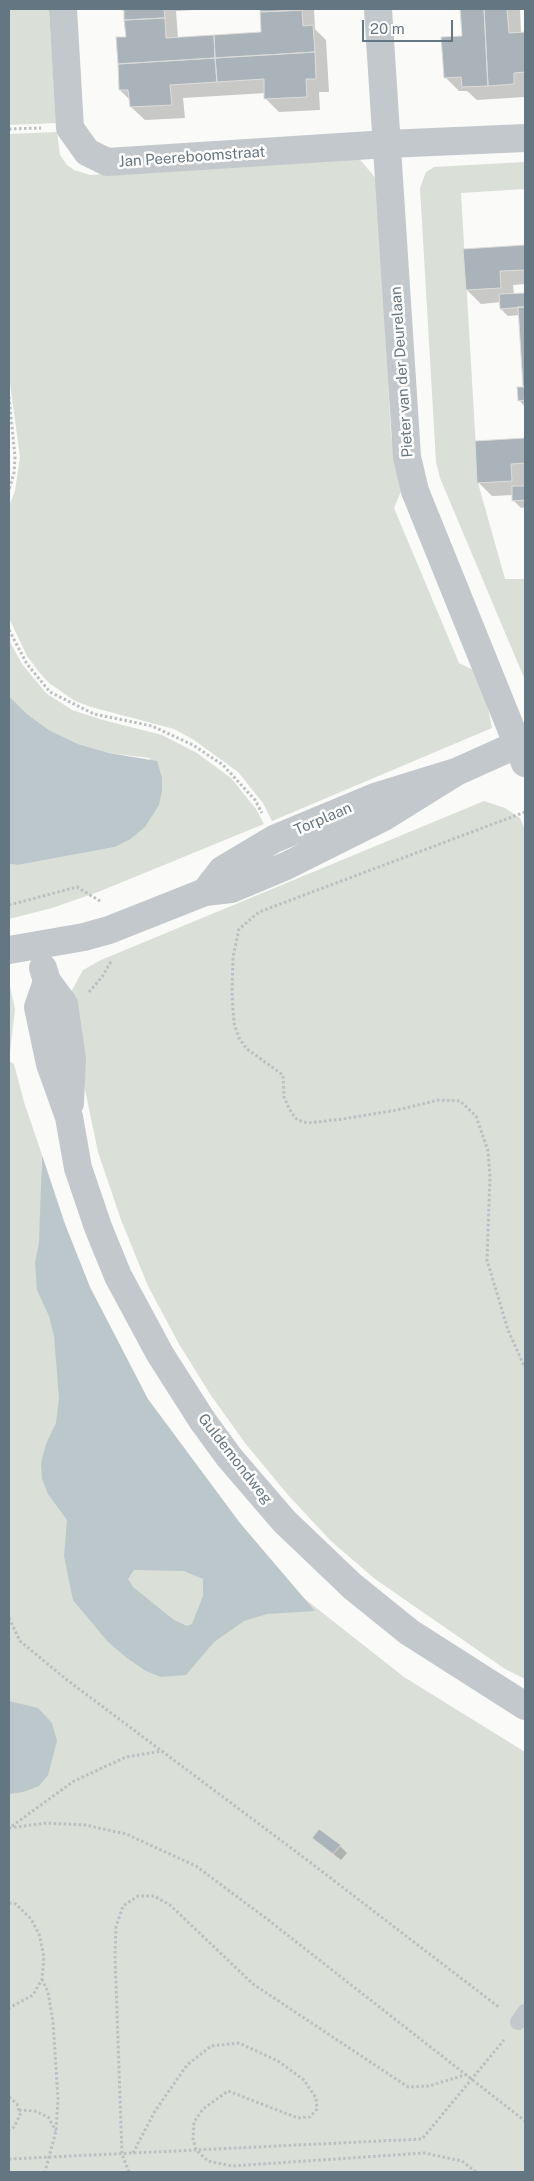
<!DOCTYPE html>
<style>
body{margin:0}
#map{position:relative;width:534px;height:2181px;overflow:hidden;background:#fafaf8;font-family:"Public Sans",sans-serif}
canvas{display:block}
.frame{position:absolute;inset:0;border:10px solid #657683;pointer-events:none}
.scale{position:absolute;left:362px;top:20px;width:91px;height:22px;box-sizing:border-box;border:2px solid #657683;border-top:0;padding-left:6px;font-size:15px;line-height:18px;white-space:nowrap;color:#657683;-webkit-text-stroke:4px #fff;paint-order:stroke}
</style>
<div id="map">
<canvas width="534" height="2181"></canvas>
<div class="frame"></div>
<div class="scale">20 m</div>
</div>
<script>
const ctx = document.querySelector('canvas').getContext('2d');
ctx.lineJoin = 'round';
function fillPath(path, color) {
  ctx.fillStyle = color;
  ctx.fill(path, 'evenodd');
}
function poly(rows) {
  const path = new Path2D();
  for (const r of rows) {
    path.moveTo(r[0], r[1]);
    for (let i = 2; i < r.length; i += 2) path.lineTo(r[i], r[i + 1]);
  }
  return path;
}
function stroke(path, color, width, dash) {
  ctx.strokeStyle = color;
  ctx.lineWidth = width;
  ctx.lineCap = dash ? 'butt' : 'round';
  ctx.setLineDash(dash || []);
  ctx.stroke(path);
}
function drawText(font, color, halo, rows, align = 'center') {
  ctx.font = font + ' "Public Sans",sans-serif';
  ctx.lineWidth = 5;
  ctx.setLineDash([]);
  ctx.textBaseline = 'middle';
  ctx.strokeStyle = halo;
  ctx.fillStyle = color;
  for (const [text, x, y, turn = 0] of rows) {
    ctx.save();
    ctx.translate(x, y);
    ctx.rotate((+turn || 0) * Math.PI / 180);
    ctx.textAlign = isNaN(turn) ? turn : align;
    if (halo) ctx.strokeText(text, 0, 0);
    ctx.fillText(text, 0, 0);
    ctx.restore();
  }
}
fillPath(poly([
 [9,9,49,9,56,123,9,125],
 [57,132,60,155,67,165,74,170,90,175,328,160,353,151,377,180,391,436,402,489,394,508,459,663,475,671,484,689,492,728,272,821,263,803,238,772,194,740,174,729,91,707,75,701,49,683,39,672,27,656,9,618,9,506,15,491,20,457,9,376,9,134],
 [524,162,525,189,461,193,478,483,505,579,525,579,525,680,440,478,436,462,420,188,426,172,434,167],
 [9,640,22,664,46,693,72,710,103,720,162,735,197,753,231,778,256,809,264,824,98,892,52,908,9,919,9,864,18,865,115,847,129,840,150,758,109,753,78,744,49,730,27,714,9,696],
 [484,801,505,808,520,818,525,830,525,1679,505,1669,375,1579,331,1541,288,1495,245,1443,210,1394,179,1344,148,1286,121,1220,98,1152,83,1080,71,992,83,970,101,960],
 [9,982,15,1009,9,1061,14,1064,24,1102,42,1155,41,1173,55,1226,146,1417,282,1581,404,1677,525,1752,525,2172,9,2172]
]), '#dadfd7');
fillPath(poly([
 [9,696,27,714,49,730,78,744,109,753,157,761,162,778,162,790,159,805,145,827,129,840,115,847,18,865,9,864],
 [42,1155,65,1224,90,1287,148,1399,240,1523,315,1611,267,1614,244,1621,214,1642,186,1675,161,1677,146,1671,127,1658,108,1642,73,1600,64,1556,67,1520,48,1494,42,1479,41,1463,46,1444,56,1423,59,1398,54,1336,49,1316,37,1290,35,1263,39,1243],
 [134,1570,184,1571,203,1579,203,1596,192,1624,187,1626,174,1620,133,1587,128,1579],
 [9,1701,38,1708,52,1723,57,1741,48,1775,39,1786,23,1792,9,1794]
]), '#bbc7cb');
fillPath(poly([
 [121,9,214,9,176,11,178,38,263,33,262,9,314,9,315,29,326,40,329,92,319,92,320,110,279,112,266,99,266,93,183,98,185,118,145,120,131,107,130,100,120,90,127,38,126,13],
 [462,9,520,9,521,34,525,33,525,97,477,100,467,91,459,91,445,77,463,37],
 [525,246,525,284,513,285,514,294,525,294,525,407,519,400,524,388,520,315,508,316,501,309,501,302,481,304,467,290,465,250],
 [525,440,525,507,521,508,514,501,513,495,492,496,478,482,476,443],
 [313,1838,340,1846,347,1853,341,1860]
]), '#0003');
const building = poly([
 [124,9,164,9,165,18,124,20,124,9],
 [260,9,302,9,302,10,260,12,260,9],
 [460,9,484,9,488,86,462,87,461,77,444,78,441,37,462,36,460,9],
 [484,9,507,9,509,33,525,32,525,72,514,73,514,84,488,86,484,9],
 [302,10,303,26,313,25,315,52,215,58,214,35,261,32,260,12,302,10],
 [165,18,166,38,214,35,215,58,118,64,116,37,126,37,124,20,165,18],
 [315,52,316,79,306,79,307,97,264,99,264,79,217,82,215,58,315,52],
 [215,58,217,82,170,85,172,105,130,107,128,90,119,90,118,64,215,58],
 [525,245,525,270,500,271,501,288,466,290,463,249,525,245],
 [525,293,525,307,500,309,499,294,525,293],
 [518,307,525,307,525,387,523,387,518,307],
 [517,387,525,387,525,400,518,401,517,387],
 [525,438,525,463,511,464,512,481,477,483,475,441,525,438],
 [512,486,525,486,525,500,512,501,512,486],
 [319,1829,341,1845,333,1854,312,1838,319,1829]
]);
fillPath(building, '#aab3b9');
stroke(building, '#dcdcda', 1);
stroke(poly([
 [9,129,41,128],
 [9,397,15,457,14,473,9,490],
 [9,630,27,664,50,692,94,714,152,726,193,745,223,765,255,800,262,813],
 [525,812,259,912,239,929,233,957,232,994,234,1023,239,1038,247,1049,283,1075,284,1097,291,1112,297,1120,308,1123,343,1119,397,1110,439,1100,460,1101,476,1116,488,1151,490,1177,487,1260,508,1330,525,1368],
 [9,905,77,887,100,901],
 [89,992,102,977,112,960],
 [9,1618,20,1641,67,1680,311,1863,500,2008],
 [12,1826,74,1781,126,1757,162,1751],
 [9,1828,46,1823,85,1825,126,1834,196,1866,267,1919,525,2121],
 [9,1903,16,1904,31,1919,39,1934,44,1957,42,1979,33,1995,9,2008],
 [42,1979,48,1992,53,2022,58,2099,56,2131,45,2172],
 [9,2097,17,2104,20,2115,14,2127,9,2130],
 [19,2110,35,2111,48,2117,56,2131],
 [133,2153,155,2111,187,2065,211,2046,239,2043,278,2061,304,2080,316,2098,317,2109,310,2117,298,2118,228,2091,203,2109,194,2122,193,2139,196,2150,208,2161,232,2166,424,2153,462,2161,476,2172],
 [9,2159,422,2139,504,2040],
 [129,2172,122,2154,115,1955,116,1927,123,1906,138,1896,154,1896,170,1905,253,1984,408,2087,429,2086,468,2074]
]), '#bbbfc2', 3, [2.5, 2.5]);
stroke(poly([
 [518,2022,525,2012]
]), '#c3c8cc', 16);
stroke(poly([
 [63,9,70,128,87,152,107,162,387,144,525,138],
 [378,9,407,457,415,491,525,763]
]), '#c3c8cc', 28);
stroke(poly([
 [205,892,222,870,274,839,375,797,456,772,525,741],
 [9,950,84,937,109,930,205,892,231,889,286,866,382,818,456,772],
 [43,968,47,981,64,1004,72,1059,70,1103],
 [47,981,38,1007,50,1064,69,1117,78,1168,98,1227,118,1276,160,1354,202,1420,229,1457,284,1521,352,1586,409,1632,525,1706]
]), '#c3c8cc', 28);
drawText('15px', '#657683', '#fff', [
 ["Jan Peereboomstraat",192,157,-4],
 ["Pieter van der Deurelaan",402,372,-94],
 ["Torplaan",323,819,-23],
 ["Guldemondweg",235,1459,52]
]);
</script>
